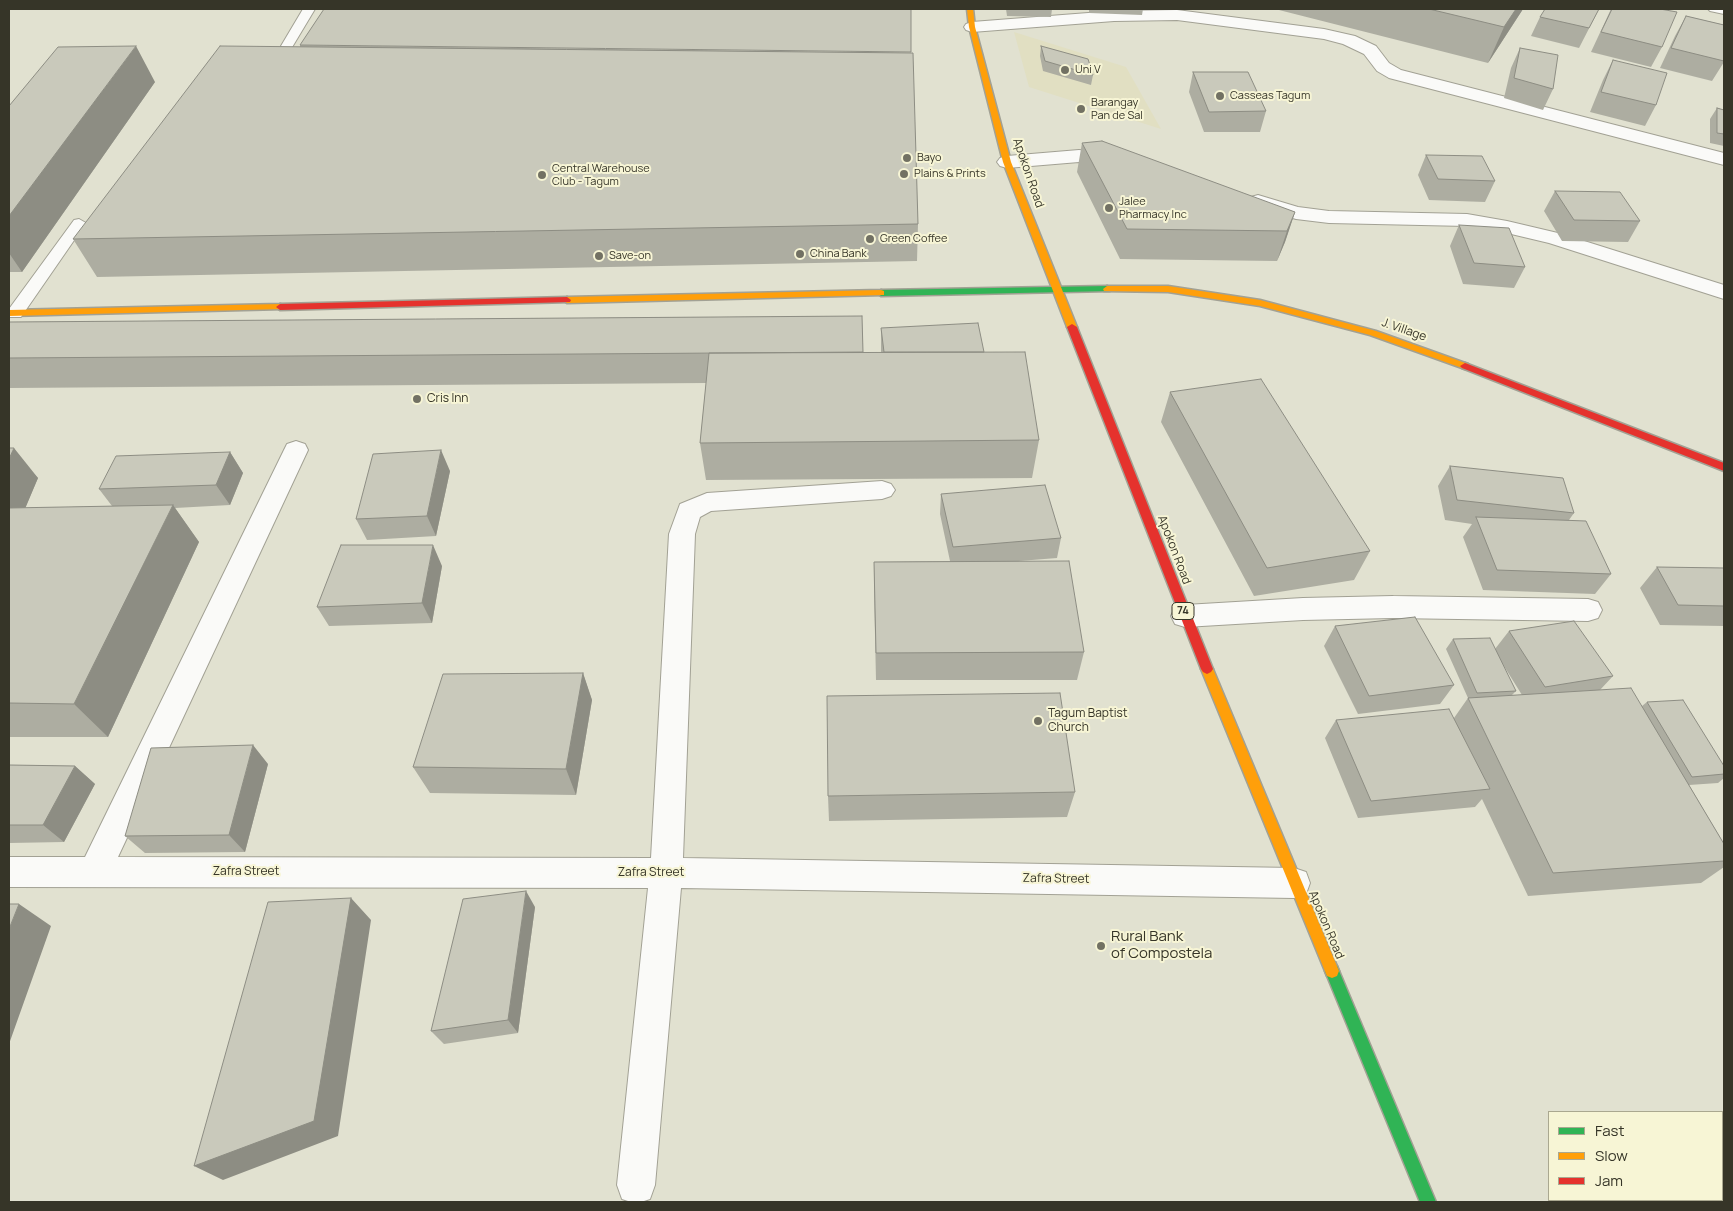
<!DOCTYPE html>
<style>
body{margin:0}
#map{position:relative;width:1733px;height:1211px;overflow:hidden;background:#e1e1d0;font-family:Manrope,sans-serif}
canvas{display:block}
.frame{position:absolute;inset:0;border:10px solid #363528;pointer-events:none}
.legend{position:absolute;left:1548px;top:1111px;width:175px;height:90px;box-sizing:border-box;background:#f7f5d5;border:1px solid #aaa890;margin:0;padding:6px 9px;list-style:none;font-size:15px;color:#363528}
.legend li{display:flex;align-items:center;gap:10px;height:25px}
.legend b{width:25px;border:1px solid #aaa890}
</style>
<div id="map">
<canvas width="1733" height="1211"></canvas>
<div class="frame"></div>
<ul class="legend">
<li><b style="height:6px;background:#30b455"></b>Fast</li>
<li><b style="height:6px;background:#ff9f0a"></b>Slow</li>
<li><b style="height:6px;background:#e5322d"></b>Jam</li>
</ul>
</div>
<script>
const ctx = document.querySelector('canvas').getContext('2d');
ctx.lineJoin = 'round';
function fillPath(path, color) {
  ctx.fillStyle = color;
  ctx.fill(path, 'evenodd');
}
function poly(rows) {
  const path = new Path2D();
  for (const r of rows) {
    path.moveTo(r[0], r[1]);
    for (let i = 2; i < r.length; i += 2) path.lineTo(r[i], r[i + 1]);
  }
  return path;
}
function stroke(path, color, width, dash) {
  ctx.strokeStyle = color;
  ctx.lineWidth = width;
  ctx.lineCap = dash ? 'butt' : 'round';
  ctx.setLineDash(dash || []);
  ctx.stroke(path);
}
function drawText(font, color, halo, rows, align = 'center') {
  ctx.font = font + ' Manrope,sans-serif';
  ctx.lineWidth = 4;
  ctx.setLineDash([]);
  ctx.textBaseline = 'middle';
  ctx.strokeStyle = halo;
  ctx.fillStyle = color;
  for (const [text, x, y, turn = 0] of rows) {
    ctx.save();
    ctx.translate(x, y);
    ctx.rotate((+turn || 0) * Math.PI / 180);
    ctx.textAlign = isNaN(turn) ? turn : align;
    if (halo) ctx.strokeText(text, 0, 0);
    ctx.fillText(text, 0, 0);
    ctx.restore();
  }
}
fillPath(poly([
 [1014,32,1126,67,1161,129,1029,87]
]), '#e1dfc2');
const lane = poly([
 [303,9,315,9,291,49,283,49,281,46,303,9],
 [1708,9,1724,9,1724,14,1710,11,1708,9],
 [79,219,86,223,21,317,9,317,9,309,74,220,79,219]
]);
const street = poly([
 [1177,10,1324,29,1355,36,1376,46,1389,63,1401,70,1724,153,1724,165,1389,78,1377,71,1364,54,1343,44,1324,39,1177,20,1114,21,972,32,966,30,964,27,966,24,972,22,1114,11,1177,10],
 [1079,150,1116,154,1123,156,1126,160,1123,164,1116,166,1079,162,1007,168,1000,166,997,162,1000,158,1007,156,1079,150],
 [1258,195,1298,207,1329,211,1467,214,1507,221,1562,234,1724,285,1724,299,1549,243,1507,233,1467,226,1329,223,1296,219,1251,205,1248,201,1251,197,1258,195],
 [296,441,305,444,308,450,118,857,651,858,669,534,680,504,707,493,882,481,891,484,895,490,891,496,882,499,711,511,700,517,695,534,683,858,1294,868,1306,872,1310,883,1306,894,1294,898,681,888,655,1185,650,1199,641,1202,631,1202,622,1199,617,1185,648,888,9,887,9,857,85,857,284,450,287,444,296,441],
 [1393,596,1588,599,1598,602,1602,610,1598,618,1588,621,1393,618,1303,620,1185,627,1175,624,1171,616,1175,608,1185,605,1303,598,1393,596]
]);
const fast = poly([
 [1107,286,1111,289,1110,291,881,296,877,293,881,290,1107,286],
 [1332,964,1337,966,1436,1202,1420,1202,1325,971,1327,966,1332,964]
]);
const slow = poly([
 [967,9,973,9,975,27,1011,162,1077,327,1075,329,1069,329,1067,327,1003,162,969,27,967,9],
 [1107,286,1168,286,1260,300,1376,331,1468,364,1470,366,1465,369,1462,368,1370,335,1260,306,1168,292,1104,291,1103,289,1107,286],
 [881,290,884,291,884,295,567,303,563,300,567,297,881,290],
 [280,304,283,305,283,309,9,316,9,310,280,304],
 [1207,664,1211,666,1213,669,1339,971,1337,976,1332,978,1327,976,1201,669,1203,666,1207,664]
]);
const jam = poly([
 [567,297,571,300,570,302,280,310,276,307,280,304,567,297],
 [1072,324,1077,327,1213,669,1211,672,1207,674,1203,672,1201,669,1067,327,1072,324],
 [1465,363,1724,463,1724,471,1462,368,1460,366,1465,363]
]);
stroke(lane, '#a2a194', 2);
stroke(street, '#a2a194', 2);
stroke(fast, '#a2a194', 3);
stroke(slow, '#a2a194', 3);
stroke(jam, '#a2a194', 3);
fillPath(lane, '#fafaf8');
fillPath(street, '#fafaf8');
fillPath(fast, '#30b455');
fillPath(slow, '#ff9f0a');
fillPath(jam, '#e5322d');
fillPath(poly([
 [1006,9,1052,9,1051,17,1007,16],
 [1089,9,1143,9,1142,15,1089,13],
 [1275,9,1523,9,1488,63],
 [1599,9,1579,48,1531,36,1540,17],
 [1611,9,1662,47,1651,67,1591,52],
 [1686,16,1724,25,1724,62,1712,81,1660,68,1675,36],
 [300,45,911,53,918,224,917,261,97,277,73,239,300,47],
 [1041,46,1093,75,1091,85,1043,71,1040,56],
 [1520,48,1553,89,1543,110,1504,98,1511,68],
 [1613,60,1656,105,1645,126,1590,112,1603,80],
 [1193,72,1266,111,1260,132,1204,132,1189,92],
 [155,82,22,272,9,272,9,106],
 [1717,108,1724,110,1724,146,1710,143,1710,119],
 [1082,143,1295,212,1285,242,1277,261,1120,259,1077,172],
 [1426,155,1495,181,1485,202,1429,200,1418,175],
 [1555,191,1640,221,1628,242,1562,241,1544,211],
 [1459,225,1525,267,1514,288,1463,284,1450,246],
 [862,316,863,353,881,353,881,328,984,352,1039,440,1032,478,706,480,700,443,706,383,9,388,9,322],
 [1170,392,1370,551,1354,580,1254,596,1161,422],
 [9,448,38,478,25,508,112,506,99,489,230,452,243,473,230,505,175,508,199,542,108,737,9,737],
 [1450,466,1574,513,1569,520,1611,574,1595,594,1483,590,1463,537,1472,524,1445,520,1438,486],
 [450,471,436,536,367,540,356,519],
 [941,494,1061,538,1057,558,1019,561,1084,652,1077,680,876,680,874,590,874,562,950,561,940,514],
 [442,566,432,623,329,626,317,607],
 [1657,567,1724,568,1724,626,1660,625,1640,588],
 [1335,626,1454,685,1440,704,1358,714,1324,646],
 [1509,631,1613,676,1600,690,1642,706,1647,702,1724,766,1724,778,1718,783,1689,785,1724,844,1724,867,1701,883,1528,896,1482,799,1475,807,1358,818,1325,738,1336,720,1454,718,1468,698,1446,649,1453,639,1495,649],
 [1502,663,1522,695,1512,695,1516,691],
 [583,673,592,700,576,795,430,793,413,767],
 [268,764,245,852,145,853,125,836],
 [9,765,75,766,95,784,64,842,9,843],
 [1075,792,1067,817,829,821,828,796],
 [535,907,518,1033,444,1044,431,1031]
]), '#adada1');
fillPath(poly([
 [1516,9,1523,9,1488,63,1504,27],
 [136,46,155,82,22,272,9,253,9,216],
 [1295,212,1285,242,1277,261,1287,231],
 [14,448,38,478,9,547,9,459],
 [441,450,450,471,436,536,427,516],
 [230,452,243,473,230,505,216,485],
 [173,505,199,542,108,737,74,704],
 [433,545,442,566,432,623,422,603],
 [583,673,592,700,576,795,566,769],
 [253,745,268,764,245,852,229,835],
 [75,766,95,784,64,842,43,825],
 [526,891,535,907,518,1033,508,1020],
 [351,898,371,920,338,1136,223,1180,194,1166],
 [19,904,51,926,9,1044,9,929]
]), '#8d8d83');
const building = poly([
 [324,9,911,9,911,52,300,45,324,9],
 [1429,9,1516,9,1504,27,1429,9],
 [1545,9,1599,9,1589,28,1540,17,1545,9],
 [1612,9,1660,9,1677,12,1662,47,1601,32,1612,9],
 [1686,16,1724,25,1724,61,1671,48,1686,16],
 [136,46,9,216,9,106,58,47,136,46],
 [220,46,913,53,918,224,73,239,220,46],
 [1041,46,1088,59,1093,75,1045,61,1041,46],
 [1520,48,1558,55,1553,89,1514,78,1520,48],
 [1613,60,1667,73,1656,105,1601,92,1613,60],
 [1193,72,1248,72,1266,111,1209,112,1193,72],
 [1717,108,1724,110,1724,134,1717,133,1717,108],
 [1102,141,1295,212,1287,231,1127,229,1082,143,1102,141],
 [1426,155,1482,156,1495,181,1438,179,1426,155],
 [1555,191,1620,192,1640,221,1574,220,1555,191],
 [1459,225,1509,228,1525,267,1474,263,1459,225],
 [862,316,863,352,9,358,9,322,862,316],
 [978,323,984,352,884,352,881,328,978,323],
 [1025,352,1039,440,700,443,709,353,1025,352],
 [1261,379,1370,551,1267,568,1170,392,1261,379],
 [9,448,14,448,9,459,9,448],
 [441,450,427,516,356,519,373,454,441,450],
 [230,452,216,485,99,489,116,456,230,452],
 [1450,466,1563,478,1574,513,1457,500,1450,466],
 [1045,485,1061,538,953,547,941,494,1045,485],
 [173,505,74,704,9,703,9,508,173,505],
 [1476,517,1586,521,1611,574,1497,570,1476,517],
 [341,545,433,545,422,603,317,607,341,545],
 [1069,561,1084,652,876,653,874,562,1069,561],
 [1657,567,1724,568,1724,606,1678,605,1657,567],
 [1415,617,1454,685,1369,696,1335,626,1415,617],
 [1574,621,1613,676,1545,687,1509,631,1574,621],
 [1490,638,1516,691,1477,693,1453,639,1490,638],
 [583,673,566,769,413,767,443,674,583,673],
 [1631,688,1724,844,1724,861,1553,873,1468,698,1631,688],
 [1060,693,1075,792,828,796,827,696,1060,693],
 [1683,700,1724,766,1724,774,1692,777,1647,702,1683,700],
 [1449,709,1490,789,1371,801,1336,720,1449,709],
 [253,745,229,835,125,836,151,748,253,745],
 [9,765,75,766,43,825,9,825,9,765],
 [526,891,508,1020,431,1031,463,899,526,891],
 [351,898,314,1121,194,1166,268,902,351,898],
 [9,904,19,904,9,929,9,904]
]);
fillPath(building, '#c9c9bb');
stroke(building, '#8d8d83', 1);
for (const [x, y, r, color] of [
 [1065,70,5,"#727163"],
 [1220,96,5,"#727163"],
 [1081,109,5,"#727163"],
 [907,158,5,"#727163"],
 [904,174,5,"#727163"],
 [542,175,5,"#727163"],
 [1109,208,5,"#727163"],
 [870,239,5,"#727163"],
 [800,254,5,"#727163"],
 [599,256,5,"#727163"],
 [417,399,5,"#727163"],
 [1038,721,5,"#727163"],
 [1101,946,5,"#727163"]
]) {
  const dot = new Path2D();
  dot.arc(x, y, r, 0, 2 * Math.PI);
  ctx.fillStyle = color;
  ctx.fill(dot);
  stroke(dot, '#f7f5d5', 2);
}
drawText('11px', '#363528', '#f7f5d5', [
 ["Uni V",1075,70],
 ["Casseas Tagum",1230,96],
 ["Barangay",1091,103],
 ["Pan de Sal",1091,116],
 ["Bayo",917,158],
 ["Central Warehouse",552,169],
 ["Club - Tagum",552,182],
 ["Plains & Prints",914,174],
 ["Jalee",1119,202],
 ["Pharmacy Inc",1119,215],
 ["Green Coffee",880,239],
 ["China Bank",810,254],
 ["Save-on",609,256]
], 'left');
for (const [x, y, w] of [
 [1183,611,22]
]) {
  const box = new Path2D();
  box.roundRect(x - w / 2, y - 8.5, w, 17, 4);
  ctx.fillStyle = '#f7f5d5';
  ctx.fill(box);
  stroke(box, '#363528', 1);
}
drawText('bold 11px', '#363528', null, [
 ["74",1183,611]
]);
drawText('12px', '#363528', '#f7f5d5', [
 ["Apokon Road",1028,173,71],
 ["J. Village",1404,330,19],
 ["Apokon Road",1174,550,69],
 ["Zafra Street",246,872],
 ["Zafra Street",651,873],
 ["Zafra Street",1056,879,1],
 ["Apokon Road",1326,925,67]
]);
drawText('12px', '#363528', '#f7f5d5', [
 ["Cris Inn",427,399],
 ["Tagum Baptist",1048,714],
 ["Church",1048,728]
], 'left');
drawText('15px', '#363528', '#f7f5d5', [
 ["Rural Bank",1111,937],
 ["of Compostela",1111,954]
], 'left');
</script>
